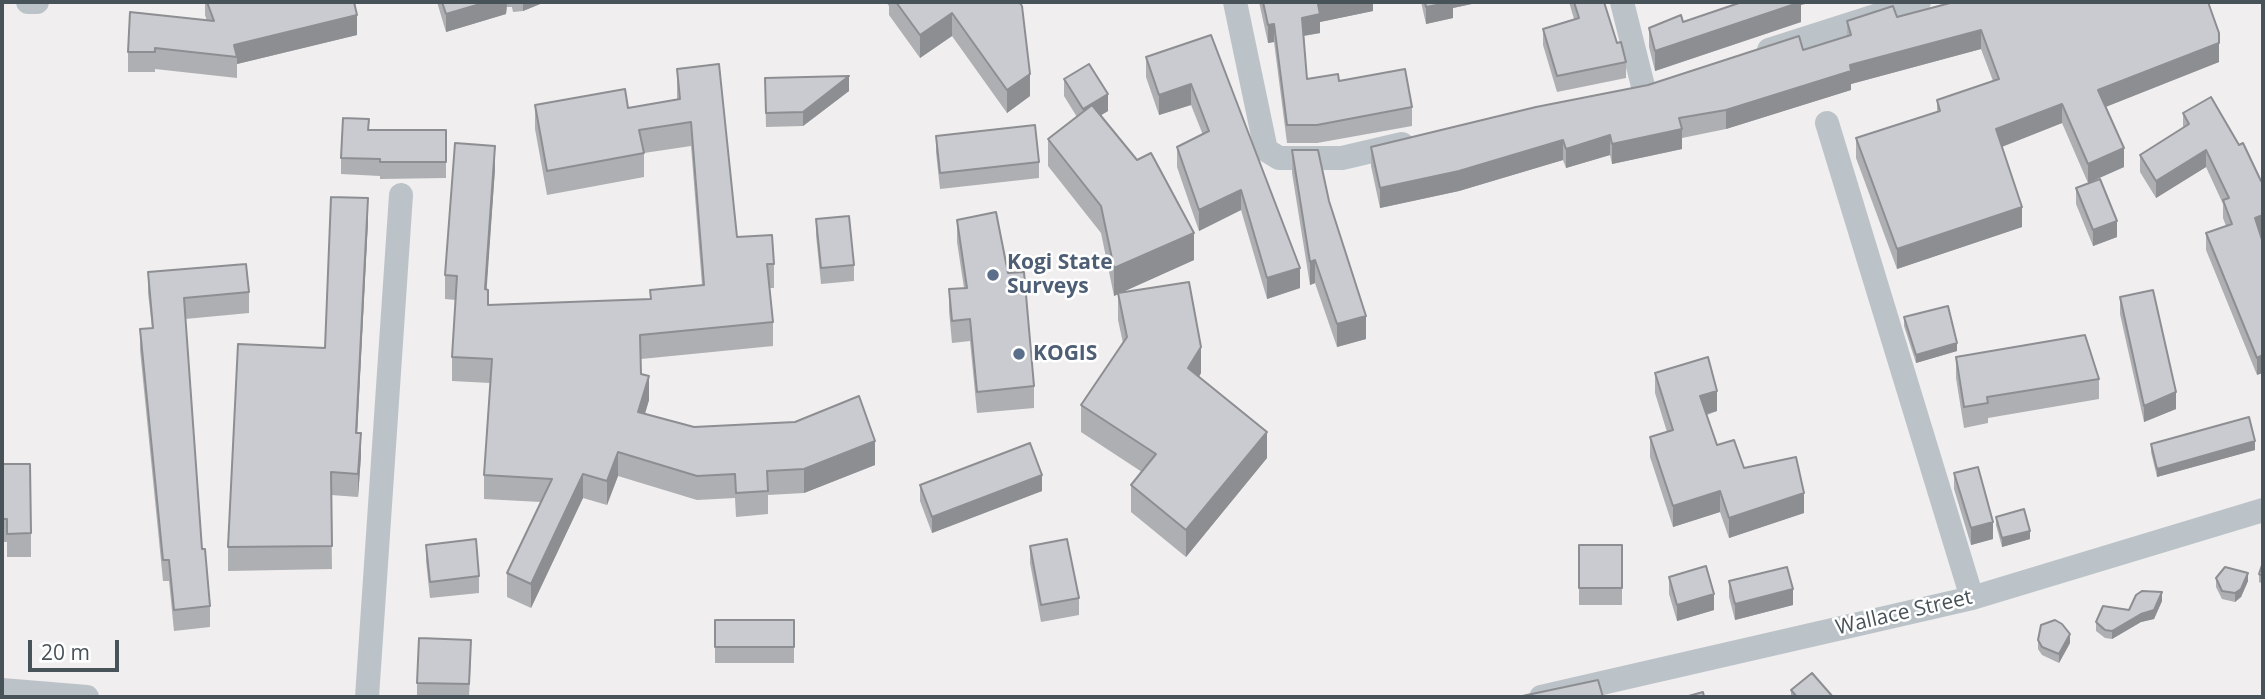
<!DOCTYPE html>
<style>
body{margin:0}
#map{position:relative;width:2265px;height:699px;overflow:hidden;background:#f0eeee;font-family:"Open Sans",sans-serif}
canvas{display:block}
.frame{position:absolute;inset:0;border:4px solid #485259;pointer-events:none}
.scale{position:absolute;left:28px;top:640px;width:91px;height:32px;box-sizing:border-box;border:4px solid #485259;border-top:0;padding-left:9px;font-size:21px;line-height:24px;white-space:nowrap;color:#485259;-webkit-text-stroke:5px #fff;paint-order:stroke}
</style>
<div id="map">
<canvas width="2265" height="699"></canvas>
<div class="frame"></div>
<div class="scale">20 m</div>
</div>
<script>
const ctx = document.querySelector('canvas').getContext('2d');
ctx.lineJoin = 'round';
function poly(rows) {
  const path = new Path2D();
  for (const r of rows) {
    path.moveTo(r[0], r[1]);
    for (let i = 2; i < r.length; i += 2) path.lineTo(r[i], r[i + 1]);
  }
  return path;
}
function stroke(path, color, width, dash) {
  ctx.strokeStyle = color;
  ctx.lineWidth = width;
  ctx.lineCap = dash ? 'butt' : 'round';
  ctx.setLineDash(dash || []);
  ctx.stroke(path);
}
function fillPath(path, color) {
  ctx.fillStyle = color;
  ctx.fill(path, 'evenodd');
}
function drawText(font, color, halo, rows, align = 'center') {
  ctx.font = font + ' "Open Sans",sans-serif';
  ctx.lineWidth = 5;
  ctx.setLineDash([]);
  ctx.textBaseline = 'middle';
  ctx.strokeStyle = halo;
  ctx.fillStyle = color;
  for (const [text, x, y, turn = 0] of rows) {
    ctx.save();
    ctx.translate(x, y);
    ctx.rotate((+turn || 0) * Math.PI / 180);
    ctx.textAlign = isNaN(turn) ? turn : align;
    if (halo) ctx.strokeText(text, 0, 0);
    ctx.fillText(text, 0, 0);
    ctx.restore();
  }
}
stroke(poly([
 [28,2,37,2],
 [1235,2,1266,150,1279,158,1342,158,1402,144],
 [1622,2,1644,90],
 [1769,50,1919,2],
 [1827,123,1972,598],
 [2,690,87,697],
 [367,697,401,195],
 [1541,697,1972,598,2263,510]
]), '#bbc3c9', 24);
fillPath(poly([
 [205,2,354,2,357,35,237,64,237,78,155,69,155,72,128,72,128,52,207,21,205,15],
 [437,2,545,2,523,11,513,12,512,7,507,7,506,14,446,32],
 [886,2,1019,2,1030,96,1007,113,952,36,920,58,889,15,889,6],
 [1259,2,1373,2,1373,11,1320,22,1320,33,1304,36,1307,79,1339,81,1412,107,1412,126,1317,143,1287,143,1274,42,1268,43],
 [1421,2,1481,2,1453,8,1453,18,1426,24],
 [1569,2,1604,2,1617,43,1626,62,1626,78,1557,92,1543,45,1543,29,1574,19],
 [1801,5,1801,22,1655,71,1649,47,1649,28],
 [1897,17,2219,62,2105,107,2124,167,2090,182,2117,237,2093,246,2076,204,2076,188,2088,183,2062,123,2002,147,2022,227,1897,269,1856,158,1856,138,1937,112,1937,100,1993,81,1981,49,1851,84,1851,90,1726,129,1682,138,1682,149,1612,164,1610,155,1566,168,1563,160,1459,191,1380,208,1371,166,1371,147,1803,50,1847,36,1847,21],
 [1211,35,1300,288,1267,299,1241,210,1199,231,1177,167,1177,147,1203,135,1191,105,1159,115,1146,77,1146,57],
 [677,69,737,237,774,264,774,288,770,288,773,322,773,346,641,359,641,374,649,400,645,414,694,427,875,465,804,493,768,495,768,514,736,517,735,498,697,500,618,476,607,505,583,498,531,608,507,597,507,573,541,502,484,499,484,475,490,383,452,381,452,357,456,300,445,299,445,275,495,169,486,290,488,305,650,299,650,290,702,285,691,146,644,153,644,177,547,195,535,129,535,105,628,108,677,99],
 [765,78,849,91,803,126,766,127],
 [1064,79,1108,111,1101,115,1194,260,1120,293,1201,373,1199,377,1267,458,1186,557,1131,512,1131,485,1142,472,1081,432,1081,405,1123,343,1118,320,1118,294,1114,296,1101,233,1048,166,1048,139,1077,117,1064,96],
 [2183,113,2260,234,2257,375,2206,250,2206,233,2226,226,2223,218,2223,204,2206,167,2156,198,2140,172,2140,155,2183,128],
 [369,130,446,130,446,178,380,179,380,176,341,174,341,158],
 [936,136,1039,162,1039,178,940,189,936,152],
 [1292,150,1366,339,1337,347,1315,283,1310,285,1292,173],
 [816,219,854,265,854,281,821,284,816,235],
 [957,220,1008,273,1034,386,1034,408,977,413,970,341,952,343,949,311,949,289,964,288,957,242],
 [368,221,357,433,361,456,358,497,331,495,332,569,228,571,228,547,325,348],
 [148,272,249,292,249,313,185,319,202,549,210,606,210,627,174,631,169,581,163,581,140,350,140,329,152,328,148,293],
 [2120,297,2176,409,2144,422,2120,314],
 [1904,317,1957,351,1916,363,1904,326],
 [1956,357,2099,379,2099,399,1988,418,1988,423,1964,428,1956,378],
 [1655,373,1717,411,1707,415,1717,445,1744,468,1804,513,1729,538,1720,512,1673,527,1650,457,1650,437,1667,432,1655,393],
 [2151,444,2255,450,2157,477,2151,452],
 [2,464,31,533,31,557,7,557,7,542,2,542],
 [1954,473,1993,539,1971,545,1954,489],
 [920,485,1042,491,932,533,920,501],
 [1996,517,2030,539,2002,547,1996,525],
 [426,545,479,576,479,593,430,598,426,561],
 [1579,545,1622,545,1622,605,1579,605],
 [1030,546,1079,598,1079,615,1041,622,1030,563],
 [2263,562,2263,584,2259,582,2259,574],
 [1669,577,1714,610,1677,621,1669,594],
 [2216,578,2248,581,2241,597,2235,602,2222,599,2216,587],
 [1729,581,1793,605,1735,620,1729,597],
 [2162,601,2154,619,2141,622,2112,639,2105,638,2096,631,2096,622,2129,610],
 [715,620,794,620,794,663,715,663],
 [2038,640,2070,643,2059,663,2042,655,2038,649],
 [471,656,469,697,417,697,417,683],
 [1791,690,1833,697,1791,697]
]), '#adafb3');
fillPath(poly([
 [487,2,507,2,506,14,446,32,446,14],
 [523,2,545,2,523,11],
 [1329,2,1373,2,1373,11,1320,22,1320,33,1302,36,1302,18,1318,4],
 [1451,2,1481,2,1453,8,1453,18,1426,24,1426,7],
 [1798,2,1813,2,1801,5,1801,22,1655,71,1655,51],
 [952,13,952,36,920,58,920,35],
 [357,15,357,35,237,64,237,57,234,45],
 [1274,24,1274,42,1268,43,1268,25],
 [1981,30,1981,49,1851,84,1851,90,1726,129,1726,110,1850,65],
 [2219,43,2219,62,2098,110,2098,90],
 [1030,74,1030,96,1007,113,1007,90],
 [849,76,849,91,803,126,803,112],
 [1191,84,1191,105,1159,115,1159,95],
 [1108,94,1108,111,1083,126,1083,109],
 [2062,104,2062,123,1996,149,1996,129],
 [1682,129,1682,149,1612,164,1612,144],
 [1610,135,1610,155,1566,168,1566,149],
 [1563,140,1563,160,1459,191,1380,208,1380,188],
 [495,146,495,169,485,313,485,289],
 [2124,148,2124,167,2088,183,2088,164],
 [2206,150,2206,167,2156,198,2156,181],
 [1241,190,1241,210,1199,231,1199,210],
 [368,198,368,221,356,456,356,433],
 [2022,207,2022,227,1897,269,1897,249],
 [2263,215,2263,233,2255,235,2255,218],
 [2117,221,2117,237,2093,246,2093,230],
 [1194,233,1194,260,1114,296,1114,268],
 [1315,260,1315,283,1310,285,1310,262],
 [1300,268,1300,288,1267,299,1267,278],
 [1366,316,1366,339,1337,347,1337,324],
 [1957,343,1957,351,1916,363,1916,355],
 [1201,347,1201,373,1188,394,1188,368],
 [2263,355,2263,373,2257,375,2257,358],
 [649,376,649,400,638,436,638,412],
 [1717,391,1717,411,1700,416,1700,396],
 [2176,392,2176,409,2144,422,2144,406],
 [1267,432,1267,458,1186,557,1186,530],
 [361,433,361,456,358,497,358,474],
 [875,441,875,465,804,493,804,469],
 [2255,441,2255,450,2157,477,2157,469],
 [618,452,618,476,607,505,607,481],
 [583,474,583,498,531,608,531,584],
 [1042,475,1042,491,932,533,932,517],
 [1720,491,1720,512,1673,527,1673,506],
 [1804,493,1804,513,1729,538,1729,518],
 [1993,522,1993,539,1971,545,1971,528],
 [2030,531,2030,539,2002,547,2002,538],
 [2248,573,2248,581,2241,597,2235,602,2235,593],
 [1793,589,1793,605,1735,620,1735,604],
 [2162,592,2162,601,2154,619,2141,622,2112,639,2112,631,2141,614],
 [1714,594,1714,610,1677,621,1677,605],
 [2070,634,2070,643,2059,663,2059,654]
]), '#8d8e92');
const building = poly([
 [207,2,354,2,357,15,234,45,237,57,155,48,155,52,128,52,130,12,214,21,207,2],
 [442,2,487,2,446,14,442,2],
 [896,2,1019,2,1022,6,1030,74,1007,90,952,13,920,35,896,2],
 [1263,2,1329,2,1318,4,1320,14,1302,18,1307,79,1338,74,1339,81,1405,69,1412,107,1317,125,1287,125,1274,24,1268,25,1263,2],
 [1425,2,1452,2,1426,7,1425,2],
 [1574,2,1604,2,1617,43,1621,42,1626,62,1557,76,1543,29,1579,18,1574,2],
 [1742,2,1801,2,1655,51,1649,28,1681,15,1683,22,1742,2],
 [1954,2,2208,2,2219,33,2219,43,2098,90,2124,148,2088,164,2062,104,1996,129,2022,207,1897,249,1856,138,1940,111,1937,100,1999,79,1981,30,1850,65,1851,71,1726,110,1679,118,1682,129,1612,144,1610,135,1566,149,1563,140,1459,171,1380,188,1371,147,1536,107,1648,85,1799,36,1803,50,1851,35,1847,21,1893,6,1897,17,1954,2],
 [1211,35,1300,268,1267,278,1241,190,1199,210,1177,147,1209,131,1191,84,1159,95,1146,57,1211,35],
 [719,64,737,237,772,235,774,264,767,264,773,322,640,335,641,374,649,376,638,412,694,427,795,422,859,396,875,441,804,469,767,471,768,491,736,493,735,474,697,476,618,452,607,481,583,474,531,584,507,573,552,479,484,475,492,359,452,357,457,276,445,275,455,143,495,146,485,289,488,290,488,305,651,299,650,290,704,285,691,122,639,130,644,153,547,171,535,105,625,89,628,108,680,99,677,69,719,64],
 [1089,64,1108,94,1083,109,1064,79,1089,64],
 [849,76,803,112,766,113,765,78,849,76],
 [2211,97,2239,145,2243,143,2261,181,2263,180,2263,215,2255,218,2263,243,2263,355,2257,358,2206,233,2232,224,2223,200,2229,198,2206,150,2156,181,2140,155,2189,124,2183,113,2211,97],
 [1092,105,1137,160,1151,153,1194,233,1114,268,1101,206,1048,139,1092,105],
 [343,118,369,119,368,130,446,130,446,162,380,162,380,159,341,158,343,118],
 [1035,125,1039,162,940,173,936,136,1035,125],
 [1292,150,1318,150,1329,201,1366,316,1337,324,1315,260,1310,262,1292,150],
 [2100,179,2117,221,2093,230,2076,188,2100,179],
 [331,197,368,198,356,433,361,433,358,474,331,472,332,546,228,547,238,344,325,348,331,197],
 [996,212,1008,273,1024,272,1034,386,977,392,970,319,952,321,949,289,967,288,957,220,996,212],
 [849,216,854,265,821,268,816,219,849,216],
 [246,264,249,292,184,298,202,549,205,549,210,606,174,610,169,560,163,560,140,329,153,328,148,272,246,264],
 [1189,282,1201,347,1188,368,1267,432,1186,530,1131,485,1156,454,1081,405,1127,337,1118,293,1189,282],
 [2153,290,2176,392,2144,406,2120,297,2153,290],
 [1948,306,1957,343,1916,355,1904,317,1948,306],
 [2085,335,2099,379,1987,397,1988,403,1964,407,1956,357,2085,335],
 [1708,357,1717,391,1700,396,1717,445,1734,440,1744,468,1796,457,1804,493,1729,518,1720,491,1673,506,1650,437,1673,430,1655,373,1708,357],
 [2249,417,2255,441,2157,469,2151,444,2249,417],
 [1030,443,1042,475,932,517,920,485,1030,443],
 [2,464,30,464,31,533,7,534,7,519,2,519,2,464],
 [1978,467,1993,522,1971,528,1954,473,1978,467],
 [2024,509,2030,531,2002,538,1996,517,2024,509],
 [476,539,479,576,430,582,426,545,476,539],
 [1067,539,1079,598,1041,605,1030,546,1067,539],
 [1579,545,1622,545,1622,588,1579,588,1579,545],
 [2263,562,2263,576,2259,574,2263,562],
 [1706,566,1714,594,1677,605,1669,577,1706,566],
 [1787,567,1793,589,1735,604,1729,581,1787,567],
 [2225,567,2248,573,2241,589,2235,593,2222,591,2216,578,2225,567],
 [2142,591,2162,592,2154,610,2141,614,2112,631,2105,630,2096,622,2103,606,2129,610,2136,595,2142,591],
 [715,620,794,620,794,647,715,647,715,620],
 [2055,620,2062,624,2070,634,2059,654,2042,647,2038,640,2041,625,2055,620],
 [419,638,471,640,469,684,417,683,419,638],
 [1812,673,1833,697,1797,697,1791,690,1812,673],
 [1598,680,1603,697,1518,697,1527,695,1598,680],
 [1703,692,1704,697,1685,697,1703,692]
]);
fillPath(building, '#c9cbd0');
stroke(building, '#8d8e92', 2);
for (const [x, y, r, color] of [
 [993,275,7,"#5c6f8a"],
 [1019,354,7,"#5c6f8a"]
]) {
  const dot = new Path2D();
  dot.arc(x, y, r, 0, 2 * Math.PI);
  ctx.fillStyle = color;
  ctx.fill(dot);
  stroke(dot, '#fff', 2.5);
}
drawText('bold 21px', '#4e5e75', '#fff', [
 ["Kogi State",1007,263],
 ["Surveys",1007,287],
 ["KOGIS",1033,354]
], 'left');
drawText('21px', '#485259', '#fff', [
 ["Wallace Street",1904,613,-13]
]);
</script>
